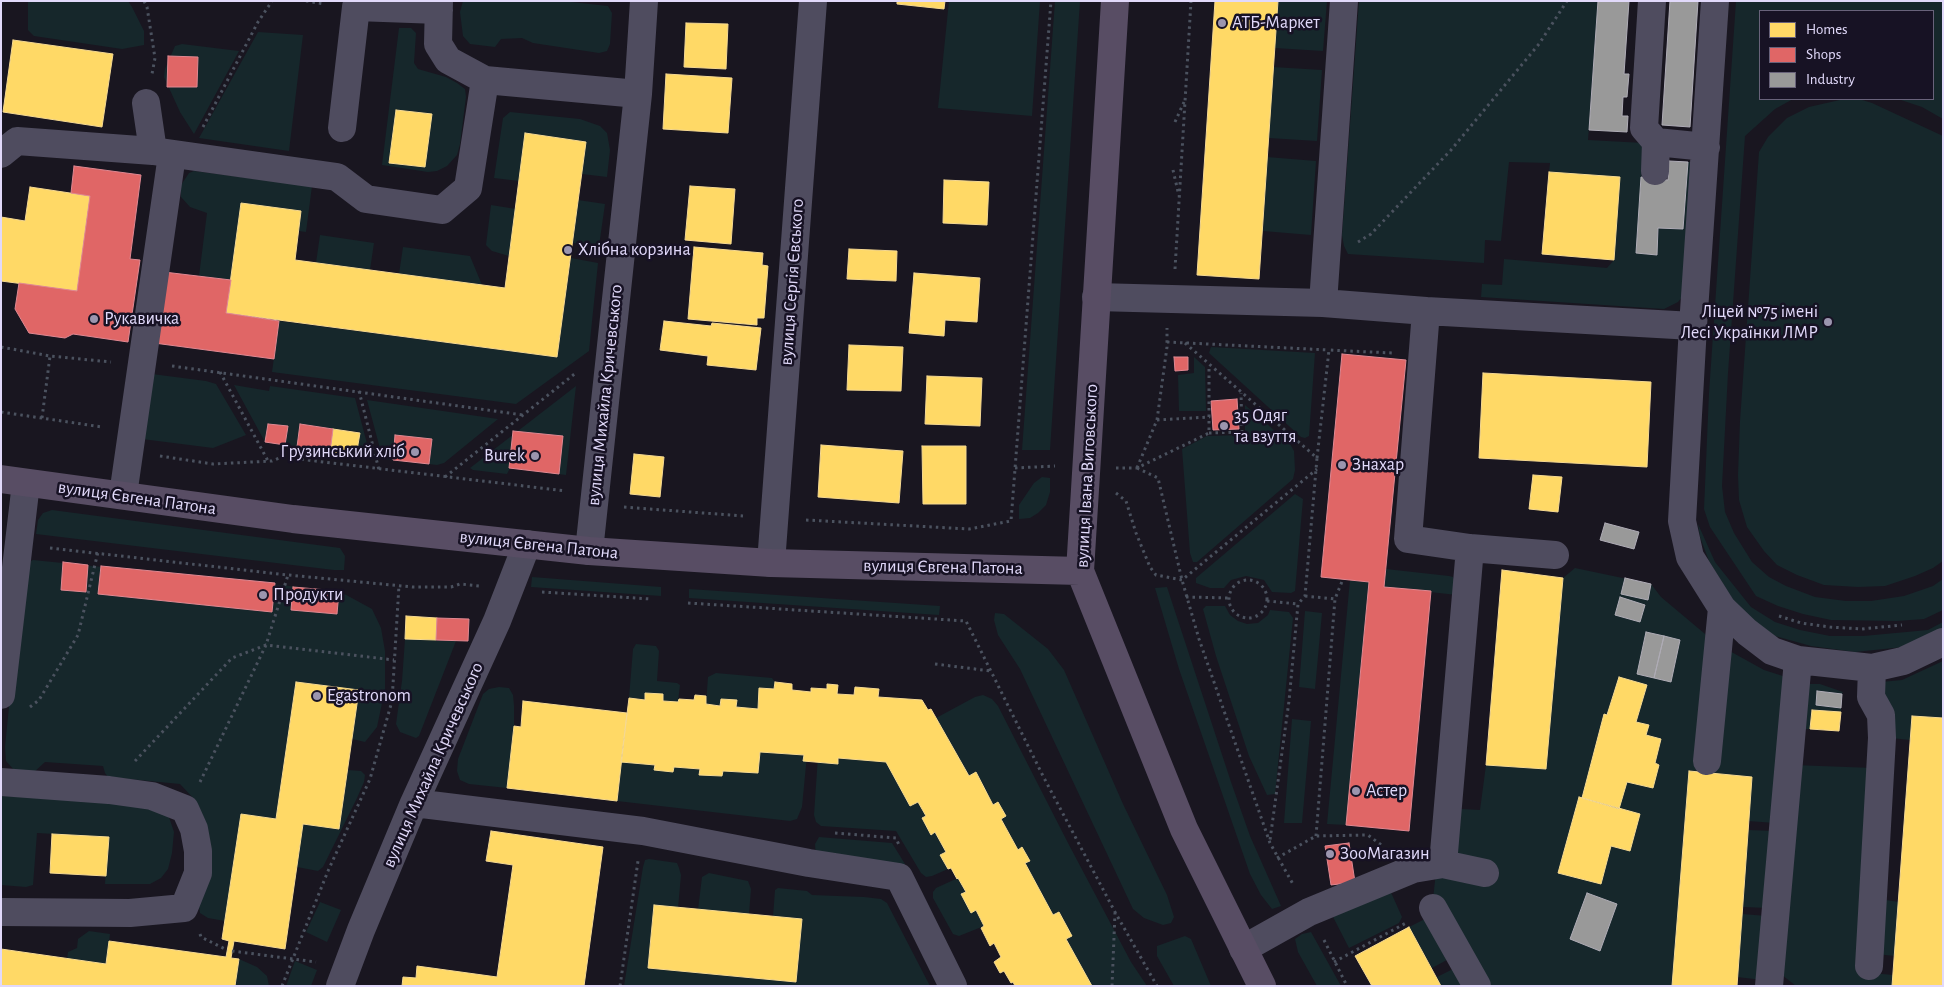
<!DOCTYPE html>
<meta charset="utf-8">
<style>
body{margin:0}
#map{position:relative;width:1944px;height:987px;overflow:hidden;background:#191620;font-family:"Alegreya Sans",sans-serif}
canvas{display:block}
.frame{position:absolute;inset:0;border:2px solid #e1d9fa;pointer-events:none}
.legend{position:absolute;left:1759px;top:10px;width:175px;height:90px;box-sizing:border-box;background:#171224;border:1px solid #68627a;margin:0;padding:6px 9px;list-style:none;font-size:15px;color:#e1d9fa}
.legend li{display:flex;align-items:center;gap:10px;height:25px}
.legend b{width:25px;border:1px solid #68627a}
</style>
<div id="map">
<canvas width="1944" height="987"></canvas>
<div class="frame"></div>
<ul class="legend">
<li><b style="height:14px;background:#ffd966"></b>Homes</li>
<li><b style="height:14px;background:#e06666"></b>Shops</li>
<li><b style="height:14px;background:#999"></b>Industry</li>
</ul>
</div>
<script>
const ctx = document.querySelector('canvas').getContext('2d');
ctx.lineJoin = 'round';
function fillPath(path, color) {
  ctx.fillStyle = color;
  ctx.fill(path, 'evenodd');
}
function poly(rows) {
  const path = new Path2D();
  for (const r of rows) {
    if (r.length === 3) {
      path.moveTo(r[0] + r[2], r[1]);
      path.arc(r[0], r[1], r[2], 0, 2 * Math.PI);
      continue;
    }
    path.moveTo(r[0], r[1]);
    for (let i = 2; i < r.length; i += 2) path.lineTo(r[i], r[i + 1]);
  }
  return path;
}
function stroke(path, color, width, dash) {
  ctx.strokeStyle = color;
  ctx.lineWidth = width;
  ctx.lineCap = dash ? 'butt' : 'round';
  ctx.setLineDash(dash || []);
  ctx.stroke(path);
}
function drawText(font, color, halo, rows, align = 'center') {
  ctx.font = font + ' "Alegreya Sans",sans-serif';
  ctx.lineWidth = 5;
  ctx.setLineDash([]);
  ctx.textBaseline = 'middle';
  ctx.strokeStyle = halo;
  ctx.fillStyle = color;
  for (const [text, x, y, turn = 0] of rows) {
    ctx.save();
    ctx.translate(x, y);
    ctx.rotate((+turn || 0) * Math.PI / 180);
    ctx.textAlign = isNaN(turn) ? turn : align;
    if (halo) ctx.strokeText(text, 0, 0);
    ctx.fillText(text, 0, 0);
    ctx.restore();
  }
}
fillPath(poly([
 [28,1,128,1,132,7,144,31,144,45,122,49,34,36,28,30],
 [463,1,562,1,608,6,612,13,610,44,607,51,599,53,533,43,522,38,501,39,495,47,470,44,463,36,460,12],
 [949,1,1040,1,1032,116,938,108],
 [1055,1,1080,1,1050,450,1022,450],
 [1278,1,1327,1,1323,51,1275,48],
 [1359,1,1598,1,1588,140,1644,143,1636,253,1656,255,1658,228,1683,229,1688,162,1694,162,1683,296,1678,302,1664,309,1481,297,1482,284,1502,285,1504,259,1607,268,1614,260,1620,178,1549,172,1550,163,1509,162,1501,241,1485,240,1484,263,1348,254,1344,246,1342,235],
 [1736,1,1943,1,1943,119,1922,107,1898,99,1933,99,1933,11,1760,11,1760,99,1793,99,1775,109,1745,136,1728,373,1722,486,1725,512,1734,533,1752,562,1769,577,1786,586,1815,597,1846,601,1871,601,1904,596,1933,586,1943,579,1943,610,1924,619,1897,621,1831,620,1803,614,1778,606,1756,596,1710,527,1704,509,1709,393],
 [399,28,411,28,416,33,414,63,418,69,446,77,457,83,465,89,466,97,460,144,457,155,447,166,437,171,428,172,382,165],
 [258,32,303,35,289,151,199,138],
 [182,44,239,51,194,134,180,112,164,77,165,69,175,46],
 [1273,67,1322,70,1317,141,1269,138],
 [1844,99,1859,99,1872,103,1943,136,1943,561,1933,568,1915,576,1885,586,1858,587,1824,585,1797,575,1777,565,1764,551,1747,527,1739,500,1738,475,1740,421,1759,152,1768,137,1787,118,1809,107],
 [510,112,580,119,600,126,607,133,610,150,607,177,582,174,586,142,526,133,519,181,494,178,503,118],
 [1267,157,1316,161,1311,235,1263,231],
 [194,171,312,186,306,232,299,231,301,211,241,203,231,280,199,276,207,213,190,207,181,197,181,185,189,173],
 [578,200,605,204,599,246,573,243],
 [491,205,516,209,509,256,492,251,486,245],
 [320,235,374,243,370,270,316,263],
 [403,247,470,256,482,285,399,274],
 [571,258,598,263,589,351,516,404,272,372,279,321,557,357],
 [1211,347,1315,353,1309,436,1305,438,1301,437,1209,353],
 [1194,357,1205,367,1206,411,1179,411,1178,375,1194,373],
 [152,374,206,381,216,384,246,435,213,448,142,439],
 [234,385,269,391,270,386,355,398,370,455,368,457,356,456,360,432,301,424,297,447,265,442],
 [576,386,566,475,510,468,507,474,473,470,470,468],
 [367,400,498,419,444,463,437,465,385,459,382,456],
 [1245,405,1290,444,1294,451,1295,470,1293,479,1197,562,1193,562,1190,553,1182,449,1207,436,1245,435],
 [1042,477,1050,478,1050,492,1046,505,1038,513,1030,518,1019,519,1019,505,1034,483],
 [1295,494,1303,499,1295,591,1291,593,1272,592,1264,580,1246,576,1231,580,1224,588,1210,588,1196,583,1196,578],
 [52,510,340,548,345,556,344,570,334,570,36,534,38,520,43,513],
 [1698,524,1715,562,1751,607,1775,622,1800,630,1830,636,1863,636,1928,630,1943,622,1943,633,1923,645,1855,652,1811,646,1775,636,1739,610,1709,561,1700,537],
 [33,560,339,591,372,609,381,628,385,651,385,689,377,727,365,742,352,739,359,690,296,682,276,819,241,814,225,921,208,918,200,913,198,899,199,834,195,800,180,784,108,777,105,773,103,766,45,762,32,774,14,770,6,761,5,747,22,576,25,564],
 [1575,568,1651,584,1661,597,1717,644,1764,670,1786,677,1775,823,1748,821,1752,777,1689,771,1672,986,1485,986,1433,899,1436,872,1461,809,1480,810,1486,765,1546,769,1563,578],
 [1386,569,1449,576,1453,577,1455,582,1457,595,1384,587],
 [532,577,661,587,661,596,531,587],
 [1350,580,1369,582,1346,825,1327,824],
 [1167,587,1231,782,1250,836,1281,906,1272,909,1261,895,1250,874,1179,669,1155,588],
 [689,589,940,606,939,615,689,598],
 [1206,606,1225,606,1230,615,1238,621,1247,624,1258,623,1268,615,1270,610,1289,612,1293,618,1275,794,1267,795,1249,756,1216,656,1203,609],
 [1305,611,1322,613,1315,689,1299,687],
 [995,613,1004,614,1048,649,1064,670,1123,804,1167,895,1174,917,1171,923,1163,925,1144,918,1133,909,1020,669,998,635,994,620],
 [405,639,456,641,419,736,416,738,400,732,396,724,402,681],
 [636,644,656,646,659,651,657,681,677,683,680,685,678,702,629,698,633,649],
 [1943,661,1943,718,1912,716,1910,740,1891,738,1881,682,1902,680],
 [716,673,772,678,775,682,774,689,760,688,758,709,706,704,708,677],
 [1809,684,1820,684,1843,692,1842,694,1817,691,1816,705,1841,708,1841,712,1812,710,1810,729,1800,729],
 [499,687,509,688,513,695,514,706,514,726,507,788,469,784,460,780,457,771,458,759,483,694,489,689],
 [983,695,992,699,998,706,1068,843,1131,962,1147,986,1081,986,1027,866,992,802,985,805,943,748,950,743,936,718,975,697],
 [1292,719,1311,721,1302,823,1284,823],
 [753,743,807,755,802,807,797,819,790,821,617,801,623,754,650,757,650,765,723,771],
 [891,755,893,774,910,806,918,802,946,852,940,855,948,869,932,876,926,877,921,873,896,831,821,826,816,822,814,815,818,756],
 [1794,765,1873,768,1860,972,1893,975,1892,986,1796,986,1777,971],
 [348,770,361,771,365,775,364,782,357,798,323,867,318,871,297,867,303,824,339,829],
 [1,796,138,801,169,817,174,832,172,853,168,869,161,878,150,884,105,884,108,837,37,833,33,885,26,887,1,885],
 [1748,830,1774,831,1768,908,1743,907],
 [819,837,892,843,905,864,902,868,816,858,815,844],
 [649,859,677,863,679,868,681,875,678,908,654,906,648,968,796,982,802,920,773,917,775,890,778,888,807,891,812,895,864,897,881,899,887,903,930,986,624,986,643,867,645,860],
 [709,873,748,881,751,889,749,914,698,910,702,877],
 [958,878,984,926,959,936,953,934,933,898,933,892,936,888],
 [1389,888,1402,917,1399,923,1349,948,1331,913],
 [1879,899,1899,902,1895,956,1876,954],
 [320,902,341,910,327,942,306,932],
 [1742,914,1767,916,1763,980,1737,977],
 [1429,917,1456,955,1432,968,1409,927],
 [89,931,110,934,106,964,67,959,68,952,77,948,78,939],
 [1311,932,1341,986,1317,986,1298,952,1295,939,1302,934],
 [1185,936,1191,939,1211,986,1174,986,1157,956,1157,946],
 [239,959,257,967,267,976,269,986,235,986],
 [295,961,317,970,311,986,286,986],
 [1461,965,1472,986,1441,986,1437,977]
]), '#16272b');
const homes = poly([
 [897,1,945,1,944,9,897,4,897,1],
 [1215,1,1278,1,1259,279,1197,275,1215,1],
 [686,23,728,24,726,69,684,67,686,23],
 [13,40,113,54,102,127,3,112,13,40],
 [666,74,732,78,728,133,663,129,666,74],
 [396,110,432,114,425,167,389,163,396,110],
 [525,133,586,142,557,357,226,313,241,203,301,211,295,260,505,288,525,133],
 [1549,172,1620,177,1614,260,1542,254,1549,172],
 [944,180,989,182,987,225,943,223,944,180],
 [690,186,735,189,731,244,685,240,690,186],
 [30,187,90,196,77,291,1,281,1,217,25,221,30,187],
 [694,247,763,253,762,265,768,266,764,318,757,318,757,325,688,319,694,247],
 [849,249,897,251,896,281,847,279,849,249],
 [914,273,980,278,977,322,945,320,944,336,909,333,914,273],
 [664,321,711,326,712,323,761,328,756,370,707,365,708,356,660,350,664,321],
 [849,345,903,347,901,391,847,390,849,345],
 [1483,373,1651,382,1647,467,1479,458,1483,373],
 [927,376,982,378,980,426,925,424,927,376],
 [333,429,360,433,356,456,330,452,333,429],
 [821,445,903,451,899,503,818,497,821,445],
 [922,446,966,446,966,504,923,504,922,446],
 [634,454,664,457,660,497,630,494,634,454],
 [1533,475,1562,477,1558,512,1529,509,1533,475],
 [1502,570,1563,578,1546,769,1486,765,1502,570],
 [406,616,437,618,436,640,405,639,406,616],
 [1619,677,1647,685,1636,722,1649,725,1646,735,1661,739,1655,763,1659,765,1653,788,1627,782,1619,809,1582,798,1604,714,1607,715,1619,677],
 [296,682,359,690,339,829,303,824,285,949,234,941,231,958,239,959,235,986,1,986,1,949,106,964,109,941,226,957,229,941,222,939,241,814,276,819,296,682],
 [775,682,792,684,792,690,811,692,811,688,827,689,827,684,838,685,837,694,854,695,855,687,879,689,878,697,922,700,928,710,931,709,969,776,976,772,993,805,998,802,1006,816,1001,819,1018,850,1022,847,1030,861,1025,863,1053,915,1059,912,1072,936,1066,939,1092,986,1015,986,1013,982,1011,983,1004,971,1000,973,994,962,1001,957,994,943,990,946,981,928,984,926,976,910,971,913,961,894,966,892,958,878,957,879,951,868,948,869,940,855,946,852,935,832,931,835,922,818,926,816,918,802,910,806,886,762,838,758,838,764,803,761,804,755,760,752,758,773,723,771,722,776,699,775,700,769,674,767,673,772,654,770,655,765,621,762,629,698,645,700,645,693,663,694,663,701,678,702,679,699,694,700,695,695,706,696,706,704,720,706,721,699,737,700,736,707,758,709,759,688,774,689,775,682],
 [523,701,627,713,617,801,507,788,514,726,521,727,523,701],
 [1812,710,1841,712,1839,731,1810,729,1812,710],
 [1912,716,1943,718,1943,986,1892,986,1912,716],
 [1689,771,1752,777,1737,986,1672,986,1689,771],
 [1579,797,1640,814,1630,851,1611,846,1601,884,1558,873,1579,797],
 [491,831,603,847,584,986,402,986,403,977,416,978,417,966,497,977,513,865,486,861,491,831],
 [52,834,109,837,106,876,50,873,52,834],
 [654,905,802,919,796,982,648,968,654,905],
 [1409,927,1441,986,1372,986,1355,956,1409,927]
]);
fillPath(homes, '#ffd966');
stroke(homes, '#f6d992', 1);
const shops = poly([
 [168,56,198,57,197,87,167,87,168,56],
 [74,166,141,175,130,259,140,260,128,342,73,334,65,338,29,333,15,309,19,283,77,291,90,196,71,193,74,166],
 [164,272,231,280,226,313,279,321,274,359,154,343,164,272],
 [1342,354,1406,360,1384,587,1431,591,1409,831,1346,825,1369,582,1321,577,1342,354],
 [1174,357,1188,357,1188,370,1175,371,1174,357],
 [1237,399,1239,429,1213,430,1211,401,1237,399],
 [268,424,288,426,285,445,265,442,268,424],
 [300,424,333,429,330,452,297,447,300,424],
 [513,431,563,436,559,474,509,468,513,431],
 [395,435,432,439,429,464,393,460,395,435],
 [63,562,88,565,86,592,61,590,63,562],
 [101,566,275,583,272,612,98,594,101,566],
 [293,587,339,591,337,614,291,610,293,587],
 [437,618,469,619,468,641,436,640,437,618],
 [1349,843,1355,882,1331,885,1325,846,1349,843]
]);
fillPath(shops, '#e06666');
stroke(shops, '#e08892', 1);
const industry = poly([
 [1598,1,1629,1,1624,74,1629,74,1627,97,1623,97,1622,116,1628,116,1627,132,1589,130,1598,1],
 [1670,1,1698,1,1690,127,1662,125,1670,1],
 [1669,161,1688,162,1683,229,1658,228,1657,255,1636,253,1641,177,1668,180,1669,161],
 [1605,523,1639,532,1634,549,1600,540,1605,523],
 [1625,578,1651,584,1648,600,1621,594,1625,578],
 [1620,597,1645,605,1640,622,1615,615,1620,597],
 [1646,632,1664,636,1654,678,1637,674,1646,632],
 [1664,636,1680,640,1671,682,1654,678,1664,636],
 [1817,691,1842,694,1841,708,1816,705,1817,691],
 [1587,893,1617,904,1600,951,1570,939,1587,893]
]);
fillPath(industry, '#999');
stroke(industry, '#afacb6', 1);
stroke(poly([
 [144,1,147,7,155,58,152,74],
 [306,1,325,4],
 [1175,122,1184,102],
 [203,127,258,22,272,1],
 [1173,170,1179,196],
 [1358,242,1371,234,1451,150,1539,44,1567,1],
 [1175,269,1191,1],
 [1167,342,1329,350],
 [1185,343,1317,458,1305,596,1298,604,1289,701,1270,840],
 [1,347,50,356,111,362],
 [172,366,523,415],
 [220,372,268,461],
 [359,391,379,470],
 [1,412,102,427],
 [42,418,50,356],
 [1157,420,1209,417,1209,366],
 [1209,433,1242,432,1241,393],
 [160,456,213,464,272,461,282,457,566,491],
 [1317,458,1329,350,1392,353],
 [1015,468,1055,466],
 [1116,468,1137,468,1209,433,1209,417],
 [1137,468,1158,478,1182,580,1199,639,1270,843,1294,886],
 [1137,468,1157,420,1167,347,1167,328],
 [445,477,577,372],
 [1116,493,1126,501,1136,533,1150,567,1156,575,1182,580,1317,469],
 [624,507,743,516],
 [806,520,969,529,1011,521,1051,1],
 [50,548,288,575,412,587,451,587,460,584,479,586],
 [1248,599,19],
 [542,592,651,599],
 [1305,596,1335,599],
 [1186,597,1229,598],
 [1267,601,1298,604],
 [688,603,966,621,1043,776,1115,912,1157,986],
 [1779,616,1801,623,1830,627,1862,629,1902,625],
 [935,664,991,671],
 [30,707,39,700,78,635,98,552],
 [135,761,232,658,266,645,394,660],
 [200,782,266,645,288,575],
 [835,833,896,838,899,845],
 [1316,836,1335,599,1343,579],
 [1277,858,1316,836,1368,835,1384,847],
 [200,934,201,937,227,950],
 [1324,940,1347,986],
 [232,951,316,962],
 [1334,962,1406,923],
 [282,986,328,871,370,779,392,701,399,585],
 [620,986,638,861],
 [1112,986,1115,913]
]), '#4b525f', 3, [2.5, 4]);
stroke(poly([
 [439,1,438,44,448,60,485,80,638,94],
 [1652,1,1644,128,1656,142,1706,147],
 [146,103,153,151],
 [342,128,356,7,439,10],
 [1,154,17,141,153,151,337,177,366,199,442,210,468,188,485,80],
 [1655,171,1656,142],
 [1096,297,1323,303,1426,311,1693,326,1715,1],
 [1323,303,1344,1],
 [1426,311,1408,539,1470,548,1555,555],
 [1693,326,1682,521,1690,557,1722,608,1747,632,1772,651,1798,660,1872,668,1903,661,1943,642],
 [123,495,172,155],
 [589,551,638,94,644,1],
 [771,563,813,1],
 [1,695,26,483],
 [1707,761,1722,608],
 [1,782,109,790,152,796,185,809,194,829,198,851,198,873,184,908,130,913,1,912],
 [414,803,643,831,809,863,899,877,953,986],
 [1443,864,1485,873],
 [1433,908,1477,986],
 [1243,949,1309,912,1413,869,1443,864,1470,548],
 [1869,966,1882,738,1881,715,1871,697,1872,668],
 [340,986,361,930,414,803,497,621,527,544],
 [1769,986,1798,660]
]), '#4f4c5f', 28);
stroke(poly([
 [1115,1,1080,571,1184,829,1262,986],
 [1,479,293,519,589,551,771,563,1080,571]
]), '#584d64', 28);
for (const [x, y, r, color] of [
 [1222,23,5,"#9b95ae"],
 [568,250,5,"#9b95ae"],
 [94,319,5,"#9b95ae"],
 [1828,322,5,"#9b95ae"],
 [1224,426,5,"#9b95ae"],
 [415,452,5,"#9b95ae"],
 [535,456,5,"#9b95ae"],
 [1342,465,5,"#9b95ae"],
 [263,595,5,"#9b95ae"],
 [317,696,5,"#9b95ae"],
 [1356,791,5,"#9b95ae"],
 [1330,854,5,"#9b95ae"]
]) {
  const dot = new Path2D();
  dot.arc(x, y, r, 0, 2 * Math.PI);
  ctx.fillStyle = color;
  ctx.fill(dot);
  stroke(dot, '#171224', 2);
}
drawText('18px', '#e1d9fa', '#171224', [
 ["АТБ-Маркет",1232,23],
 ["Хлібна корзина",578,250],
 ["Ліцей №75 імені",1818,312,"right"],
 ["Лесі Українки ЛМР",1818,333,"right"],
 ["Рукавичка",104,319],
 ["35 Одяг",1234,416],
 ["та взуття",1234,437],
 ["Грузинський хліб",405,452,"right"],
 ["Burek",525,456,"right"],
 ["Знахар",1352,465],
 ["Продукти",273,595],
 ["Egastronom",327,696],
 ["Астер",1366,791],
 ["ЗооМагазин",1340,854]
], 'left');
drawText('18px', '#e1d9fa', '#171224', [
 ["вулиця Сергія Євського",792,282,-86],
 ["вулиця Михайла Кричевського",605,395,-84],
 ["вулиця Івана Виговського",1087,476,-87],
 ["вулиця Євгена Патона",137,498,8],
 ["вулиця Євгена Патона",539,545,6],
 ["вулиця Євгена Патона",943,567,1],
 ["вулиця Михайла Кричевського",433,765,-66]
]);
</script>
